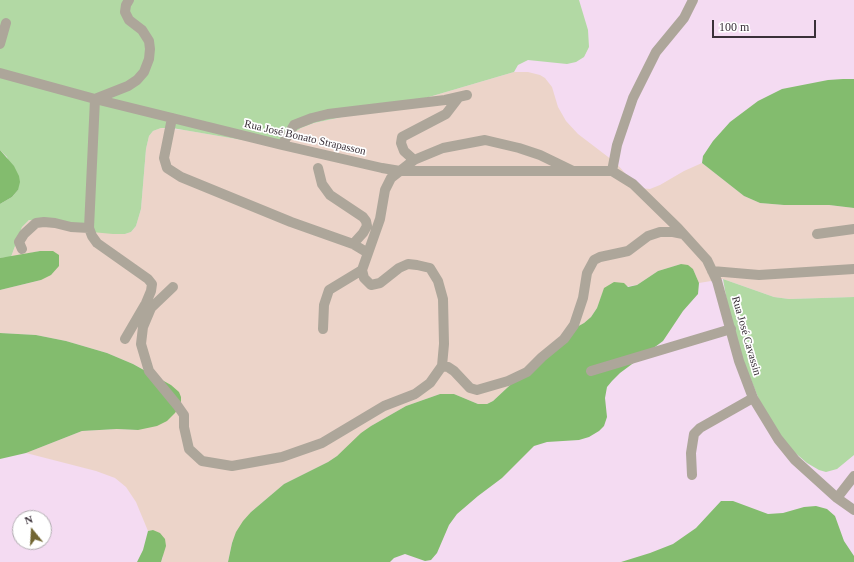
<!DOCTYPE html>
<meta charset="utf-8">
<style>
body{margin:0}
#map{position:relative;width:854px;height:562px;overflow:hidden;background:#f4dbf2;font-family:"Times New Roman",serif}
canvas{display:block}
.north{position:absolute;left:12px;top:510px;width:40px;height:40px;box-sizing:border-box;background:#fff;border:1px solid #b0acb0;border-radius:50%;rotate:342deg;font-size:11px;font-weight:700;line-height:16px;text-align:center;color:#3a3039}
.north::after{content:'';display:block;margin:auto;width:14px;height:18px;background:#716532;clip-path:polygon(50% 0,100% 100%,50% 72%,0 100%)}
.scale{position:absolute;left:712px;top:20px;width:104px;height:18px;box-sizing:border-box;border:2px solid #3a3039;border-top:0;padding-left:5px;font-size:12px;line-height:14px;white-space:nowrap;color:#3a3039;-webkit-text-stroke:3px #fff;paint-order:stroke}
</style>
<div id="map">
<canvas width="854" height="562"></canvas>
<div class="north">N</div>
<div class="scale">100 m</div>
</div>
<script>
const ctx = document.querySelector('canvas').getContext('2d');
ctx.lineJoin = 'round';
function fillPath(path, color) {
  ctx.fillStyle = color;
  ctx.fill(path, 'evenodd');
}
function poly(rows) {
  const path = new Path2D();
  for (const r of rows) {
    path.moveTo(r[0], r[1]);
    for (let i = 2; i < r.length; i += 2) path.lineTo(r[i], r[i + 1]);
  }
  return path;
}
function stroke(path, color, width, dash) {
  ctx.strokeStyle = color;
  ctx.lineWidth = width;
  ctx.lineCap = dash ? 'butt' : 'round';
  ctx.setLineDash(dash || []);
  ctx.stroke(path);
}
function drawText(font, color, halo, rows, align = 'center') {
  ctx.font = font + ' "Times New Roman",serif';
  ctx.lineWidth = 3.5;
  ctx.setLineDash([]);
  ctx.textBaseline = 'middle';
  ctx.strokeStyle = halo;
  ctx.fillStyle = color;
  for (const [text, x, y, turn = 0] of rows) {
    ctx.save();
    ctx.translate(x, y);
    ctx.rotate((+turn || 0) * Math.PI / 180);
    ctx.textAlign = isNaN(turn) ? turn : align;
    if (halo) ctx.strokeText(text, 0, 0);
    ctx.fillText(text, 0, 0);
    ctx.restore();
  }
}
fillPath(poly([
 [514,72,528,72,540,75,545,78,552,87,558,107,566,121,578,134,616,163,632,181,640,188,650,189,660,185,684,171,702,163,744,196,760,203,784,205,829,205,854,208,854,297,789,299,774,297,723,279,699,283,693,269,681,264,658,271,637,285,604,289,597,308,591,317,584,323,566,333,493,401,487,404,478,404,454,394,440,394,406,406,371,426,337,456,328,462,284,484,251,512,232,542,228,562,161,562,163,557,153,530,148,531,136,502,126,487,115,478,96,471,26,453,82,431,117,429,138,430,160,378,133,364,107,353,66,341,36,335,0,333,0,290,41,280,40,251,11,257,22,227,29,220,125,234,131,232,136,226,141,209,146,149,149,136,153,131,161,128,184,130,254,142,283,140,301,128,314,123,412,102]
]), '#ecd4c9');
fillPath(poly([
 [0,0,579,0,588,30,589,47,584,57,576,62,567,64,528,60,518,65,514,72,412,102,314,123,301,128,283,140,254,142,172,128,161,128,153,131,149,136,146,149,141,209,136,226,131,232,125,234,113,234,81,231,37,221,29,220,22,227,11,257,0,258,0,204,12,197,18,190,7,157,0,150],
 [723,279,774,297,789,299,854,297,854,455,837,469,826,472,819,470,807,463,793,451,767,419,733,336]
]), '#b2d9a4');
fillPath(poly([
 [843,79,854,79,854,208,829,205,784,205,760,203,744,196,702,163,703,156,713,141,730,122,758,101,782,89,828,80],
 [0,150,14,166,19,176,20,182,18,190,12,197,0,204],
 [40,251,53,251,59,255,59,266,51,275,41,280,0,290,0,258],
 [681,264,688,265,693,269,699,283,698,294,683,311,663,341,620,373,612,381,607,387,605,398,607,417,604,426,599,431,589,437,579,440,547,442,534,446,502,478,478,496,457,514,449,525,437,553,431,560,425,561,405,554,394,558,390,562,228,562,232,543,236,532,243,521,251,512,284,484,328,462,337,456,361,433,371,426,406,406,440,394,454,394,478,404,487,404,493,401,566,333,584,323,591,317,597,308,604,288,614,282,624,283,628,287,637,285,658,271],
 [0,333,36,335,66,341,107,353,133,364,171,385,179,392,181,397,181,404,175,413,167,421,157,426,138,430,117,429,82,431,26,453,0,459],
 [721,501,733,501,768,514,783,513,804,507,816,506,827,509,835,516,844,541,854,556,854,562,621,562,650,553,673,544,696,528],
 [153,530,160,533,165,539,166,546,161,562,137,562,143,550,148,531]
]), '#83bc6e');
stroke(poly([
 [0,44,6,23],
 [0,73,95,99,282,145,382,168,400,171,612,171],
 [172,118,164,158,167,168,181,177,291,222,353,244,368,253],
 [282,145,294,125,312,118,328,114,445,100,467,95],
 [414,160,404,151,401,143,402,137,446,114,459,97],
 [318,168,322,184,330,195,363,217,366,221,367,226,363,233,353,244],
 [612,171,633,184,678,228,707,260,717,281,739,361,753,398,778,439,795,460,837,498,854,510],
 [612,171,617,145,633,98,656,52,684,18,693,0],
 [817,234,854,229],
 [22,249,19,242,24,234,36,223,44,222,55,223,71,227,89,228],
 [712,271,759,275,854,269],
 [173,287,151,308,143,327,141,344,149,371,177,405,184,415,184,427,189,449,202,461,232,466,282,457,322,443,384,406,415,394,430,383,442,366,444,344,443,299,438,281,430,268,417,265,408,264,399,268,380,283,371,285,364,278,362,270,380,219,385,190,391,178,414,160,443,148,485,140,519,148,540,155,573,171],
 [323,329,324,305,329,290,362,270],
 [125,339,146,303,151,291,152,284,148,279,97,243,92,236,89,228,95,99,128,86,137,80,144,72,149,59,150,49,149,41,142,30,129,20,125,12,126,5,129,0],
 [442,366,448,367,454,371,470,388,477,390,508,381,527,372,542,357,564,339,574,325,583,298,587,273,594,260,600,257,628,251,648,236,660,232,673,232,683,234],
 [591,371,731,329],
 [692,475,691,453,694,434,700,428,753,398],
 [837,498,854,476]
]), '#ada69a', 10);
drawText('11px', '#3a3039', '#fff', [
 ["Rua José Bonato Strapasson",305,138,13],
 ["Rua José Cavassin",746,336,74]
]);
</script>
